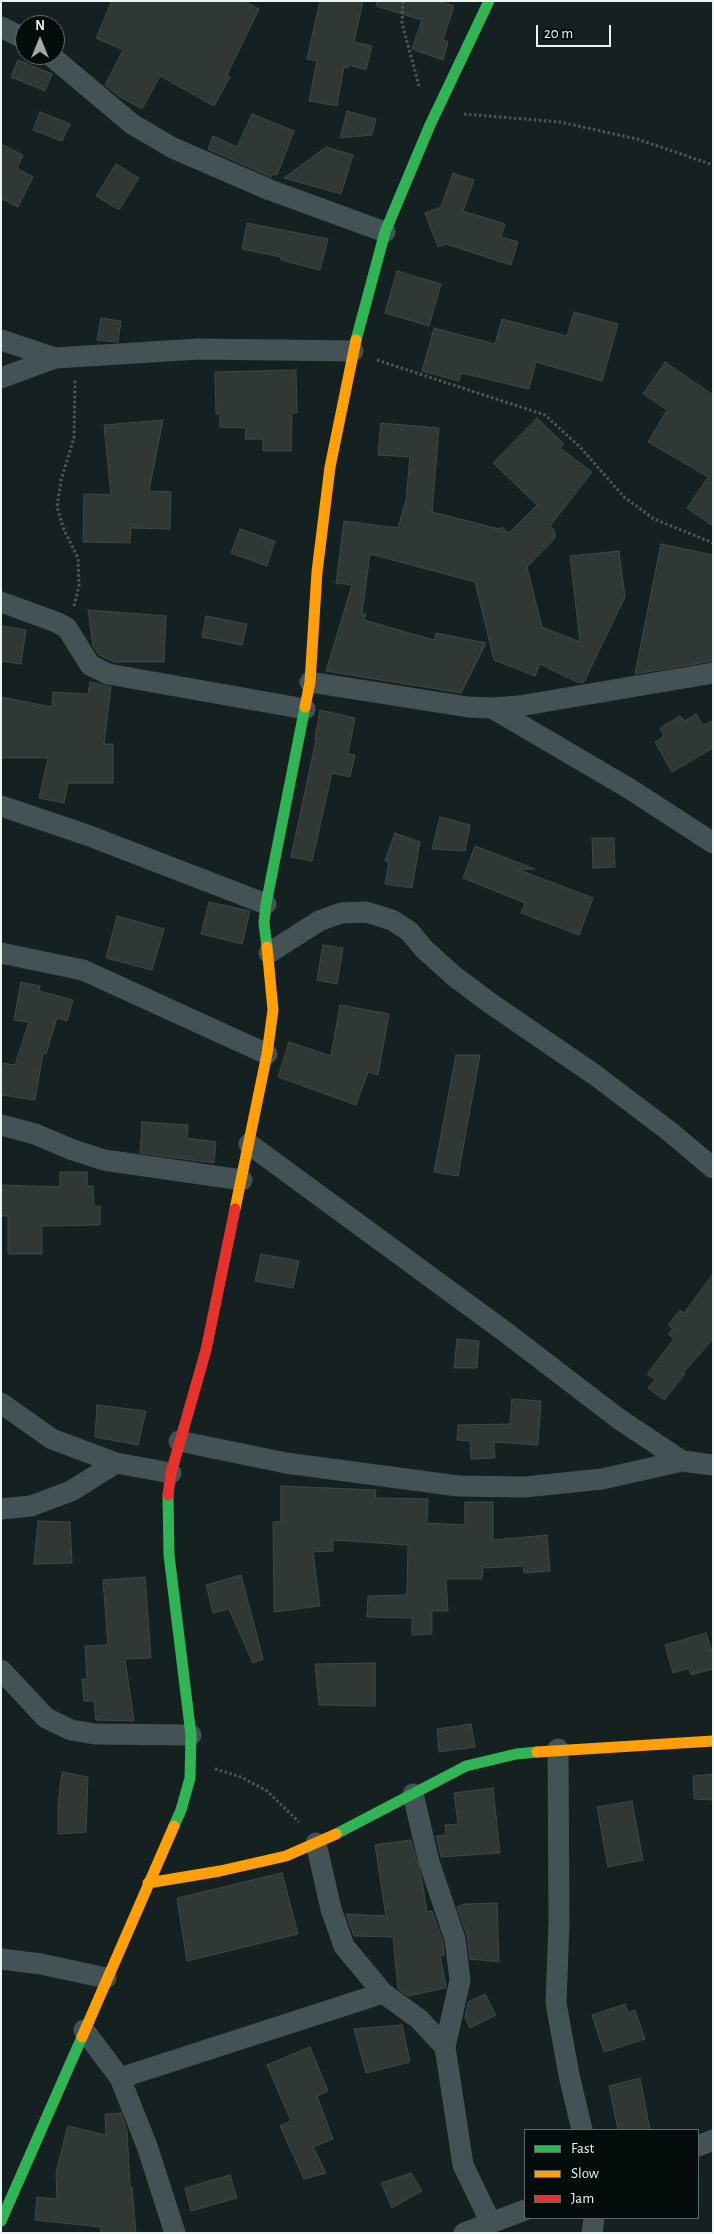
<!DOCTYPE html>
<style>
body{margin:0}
#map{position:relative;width:714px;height:2234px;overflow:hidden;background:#152120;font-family:"Alegreya Sans",sans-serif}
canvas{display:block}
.frame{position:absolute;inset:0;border:2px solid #e8f5f3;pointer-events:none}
.legend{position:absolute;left:524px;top:2129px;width:175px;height:90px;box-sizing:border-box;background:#050d0c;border:1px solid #606a68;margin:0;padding:6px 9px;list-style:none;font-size:15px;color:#e8f5f3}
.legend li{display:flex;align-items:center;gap:10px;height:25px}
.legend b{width:25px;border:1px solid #606a68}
.north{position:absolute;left:15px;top:15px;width:50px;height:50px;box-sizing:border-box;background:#050d0c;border:1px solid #606a68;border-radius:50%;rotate:0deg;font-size:14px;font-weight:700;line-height:20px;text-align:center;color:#e8f5f3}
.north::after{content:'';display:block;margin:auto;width:18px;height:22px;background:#9eaba9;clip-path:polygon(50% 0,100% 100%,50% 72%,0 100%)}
.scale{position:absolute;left:536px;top:25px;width:75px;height:22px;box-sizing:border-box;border:2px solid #e8f5f3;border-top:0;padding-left:6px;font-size:15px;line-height:18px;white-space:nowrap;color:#e8f5f3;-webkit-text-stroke:4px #050d0c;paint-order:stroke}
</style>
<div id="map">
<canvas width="714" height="2234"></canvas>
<div class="frame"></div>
<ul class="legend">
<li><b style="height:6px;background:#30b455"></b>Fast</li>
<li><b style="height:6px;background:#ff9f0a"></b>Slow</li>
<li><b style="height:6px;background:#e5322d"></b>Jam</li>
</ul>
<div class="north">N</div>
<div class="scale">20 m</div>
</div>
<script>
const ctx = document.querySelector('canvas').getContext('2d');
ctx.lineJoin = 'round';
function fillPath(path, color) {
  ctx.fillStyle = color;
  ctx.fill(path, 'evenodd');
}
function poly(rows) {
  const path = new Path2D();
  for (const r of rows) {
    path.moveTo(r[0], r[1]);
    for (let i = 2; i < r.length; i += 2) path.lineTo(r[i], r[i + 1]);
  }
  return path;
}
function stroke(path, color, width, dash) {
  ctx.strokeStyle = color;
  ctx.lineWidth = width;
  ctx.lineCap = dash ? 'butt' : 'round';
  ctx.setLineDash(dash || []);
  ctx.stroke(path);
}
const building = poly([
 [112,1,244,1,259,9,227,75,230,77,214,106,160,76,142,109,120,97,105,85,123,50,96,38,112,1],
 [320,1,363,1,354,42,372,46,366,70,349,65,348,68,344,67,337,106,309,101,317,61,307,59,320,1],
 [377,1,439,1,454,6,443,40,448,42,443,60,412,49,422,20,376,6,377,1],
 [18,60,52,74,45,91,11,77,18,60],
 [347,111,376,119,372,135,340,138,347,111],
 [40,112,70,124,62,141,33,130,40,112],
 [252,114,294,131,277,175,273,174,271,177,208,149,213,136,237,147,252,114],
 [1,144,23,155,17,168,33,177,18,207,2,199,1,200,1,144],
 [326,147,353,155,341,194,284,178,326,147],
 [116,164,139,178,119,210,96,196,116,164],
 [453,173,474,180,463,211,505,224,501,237,518,242,511,265,446,244,438,247,425,213,441,207,453,173],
 [247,223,328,239,320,270,281,260,281,257,242,249,247,223],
 [397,271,441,284,429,326,385,313,397,271],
 [574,312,618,324,602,381,536,362,529,389,461,373,459,381,422,371,434,328,495,344,502,319,567,336,574,312],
 [101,318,121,321,118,342,97,340,101,318],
 [665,362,713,395,713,526,687,508,708,477,648,442,667,410,643,394,665,362],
 [296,370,297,413,292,413,291,451,263,451,263,439,245,439,246,428,220,427,220,414,216,414,215,372,296,370],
 [537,418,564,444,560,448,592,472,550,526,555,531,555,538,527,567,542,627,580,642,570,556,619,551,625,597,584,682,579,683,540,664,535,676,494,660,475,582,370,554,362,613,366,614,364,620,434,640,436,633,486,643,461,693,326,671,352,585,336,583,344,521,398,528,406,500,410,457,378,455,381,423,439,428,432,512,499,529,502,527,509,533,537,505,493,463,537,418],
 [163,420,149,491,171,492,170,529,131,528,130,543,83,542,84,494,111,495,104,425,163,420],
 [240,529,275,541,267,566,231,553,240,529],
 [661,544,713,555,713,661,635,674,661,544],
 [88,610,166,616,164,662,114,662,99,655,93,646,88,610],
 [206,616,247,624,242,645,202,637,206,616],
 [1,626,26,630,21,664,1,661,1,626],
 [90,682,111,687,104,744,113,744,113,783,68,783,64,803,39,798,48,758,1,758,1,697,52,707,53,692,88,694,90,682],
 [320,710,355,718,348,754,355,755,350,777,332,773,312,861,291,857,316,740,315,739,320,710],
 [696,714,703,725,713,721,713,748,672,772,655,742,664,736,660,728,680,716,685,721,696,714],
 [440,817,470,825,465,851,432,849,440,817],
 [395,833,420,842,412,888,385,884,389,862,385,861,395,833],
 [592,838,614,838,615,867,593,868,592,838],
 [475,846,535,869,519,870,593,898,579,935,521,913,525,903,463,878,475,846],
 [209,902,250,911,242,944,201,934,209,902],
 [117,916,164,929,152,970,106,958,117,916],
 [323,945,343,948,337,984,317,980,323,945],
 [21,982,40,986,39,991,73,1000,67,1021,57,1018,46,1054,43,1053,35,1100,1,1095,1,1063,15,1065,29,1022,14,1020,21,982],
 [340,1005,389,1014,378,1075,368,1072,356,1105,278,1077,289,1042,331,1056,340,1005],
 [456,1055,480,1055,458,1176,434,1172,456,1055],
 [142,1122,188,1125,187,1138,216,1142,214,1163,140,1153,142,1122],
 [60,1172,87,1172,87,1186,93,1186,94,1206,100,1206,100,1225,42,1226,42,1254,8,1254,8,1216,1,1216,2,1185,60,1187,60,1172],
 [261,1254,299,1261,293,1288,255,1281,261,1254],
 [713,1274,713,1339,683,1373,685,1374,664,1400,648,1388,655,1379,647,1374,674,1339,668,1334,673,1329,668,1325,680,1310,684,1313,713,1274],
 [457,1339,479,1341,477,1368,454,1368,457,1339],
 [512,1399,541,1401,538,1445,494,1442,495,1458,471,1459,470,1441,457,1440,458,1425,510,1424,512,1399],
 [97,1405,146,1411,138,1445,95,1437,97,1405],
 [281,1486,376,1490,375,1498,428,1499,427,1523,465,1525,465,1502,493,1502,493,1540,547,1535,550,1571,524,1573,523,1566,483,1568,482,1579,446,1579,448,1611,432,1611,432,1634,412,1635,412,1618,367,1617,368,1596,407,1595,408,1545,333,1540,333,1551,313,1552,320,1606,274,1612,273,1522,281,1521,281,1486],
 [38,1521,70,1522,72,1563,34,1564,38,1521],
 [241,1575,263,1659,253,1663,229,1609,213,1613,206,1585,241,1575],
 [145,1577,151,1658,125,1659,134,1721,96,1720,94,1701,84,1701,82,1679,87,1679,85,1646,108,1645,103,1580,145,1577],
 [706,1633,713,1655,713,1669,691,1675,689,1668,673,1673,665,1645,706,1633],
 [375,1663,375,1706,319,1705,315,1664,375,1663],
 [471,1724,475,1747,439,1752,437,1729,471,1724],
 [62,1772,88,1777,86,1832,58,1834,58,1806,62,1772],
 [713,1774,713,1800,694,1799,693,1776,713,1774],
 [493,1788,500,1853,441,1857,436,1836,446,1835,445,1825,458,1824,454,1793,493,1788],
 [632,1801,643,1860,608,1867,597,1807,632,1801],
 [411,1840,422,1880,427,1912,432,1911,443,1942,444,1956,440,1955,446,1986,445,1988,408,1996,398,1989,393,1937,354,1936,346,1914,386,1916,375,1845,411,1840],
 [282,1873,298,1934,187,1961,177,1898,282,1873],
 [497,1903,499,1962,470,1959,467,1935,457,1907,465,1904,497,1903],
 [485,1994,496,2015,470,2028,465,2017,468,2002,485,1994],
 [625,2004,628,2013,635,2010,645,2039,604,2052,592,2015,625,2004],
 [402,2025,410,2062,366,2073,354,2029,402,2025],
 [310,2047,328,2091,317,2096,333,2139,313,2147,326,2173,304,2179,280,2126,291,2121,267,2065,310,2047],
 [640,2078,650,2130,618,2130,609,2086,640,2078],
 [121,2113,127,2131,130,2187,132,2187,136,2233,101,2233,100,2227,35,2220,37,2197,57,2199,56,2172,68,2126,106,2135,105,2114,121,2113],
 [411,2173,422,2191,392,2208,381,2183,411,2173],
 [230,2175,237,2198,191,2211,185,2188,230,2175]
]);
fillPath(building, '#2f3835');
stroke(building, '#3f4845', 1);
stroke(poly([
 [403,1,402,23,419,86],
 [464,114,560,122,637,139,713,165],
 [377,360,545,415,581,448,624,497,654,519,713,543],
 [74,606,79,586,78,558,64,530,57,507,61,480,74,438,75,380],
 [215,1769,241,1777,267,1791,299,1822]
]), '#4c5858', 3, [2.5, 2.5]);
stroke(poly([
 [1,27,25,39],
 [50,55,132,124,173,148,270,190,385,232],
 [1,340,55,358],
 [1,378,55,358,199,349,353,351],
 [1,602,56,622,67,628,90,665,108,674,305,709],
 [310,682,468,707,492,708,519,706,713,673],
 [492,708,630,789,713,843],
 [1,806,87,835,266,904],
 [1,953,83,970,267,1054],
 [269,953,319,921,341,913,366,912,392,920,409,931,424,949,454,976,490,1003,595,1075,669,1131,713,1168],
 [1,1125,35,1134,73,1150,104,1160,242,1180],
 [249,1144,504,1331,619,1419,682,1461,713,1465],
 [1,1403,52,1439,116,1463,171,1473],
 [179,1441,286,1463,458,1486,525,1487,602,1479,682,1461],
 [1,1509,31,1506,71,1491,116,1463],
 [1,1670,46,1718,71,1730,95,1734,191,1735],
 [558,1749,559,1922,556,2003,569,2075,582,2130],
 [413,1794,429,1862,455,1939,460,1980,445,2047],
 [316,1843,331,1909,344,1946,383,1993,419,2019,445,2047,463,2165,491,2223],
 [1,1959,41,1964,106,1978],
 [84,2030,120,2078,147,2146,175,2233],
 [120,2078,383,1993],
 [698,2146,713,2140],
 [464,2233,525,2210],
 [592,2233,594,2218]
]), '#455255', 21);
stroke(poly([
 [356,340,385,232,430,125,489,1],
 [267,947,264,923,266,904,305,707],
 [168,1495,169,1555,191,1735,190,1778,181,1810,174,1826],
 [336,1834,466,1766,516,1754,537,1752],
 [1,2221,82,2037]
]), '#30b455', 11);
stroke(poly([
 [305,707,310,682,317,572,330,467,356,340],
 [235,1209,267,1054,273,1010,267,947],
 [537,1752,713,1741],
 [148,1883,220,1871,286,1856,336,1834],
 [82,2037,174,1826]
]), '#ff9f0a', 11);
stroke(poly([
 [168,1495,171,1473,206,1350,235,1209]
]), '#e5322d', 11);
</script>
